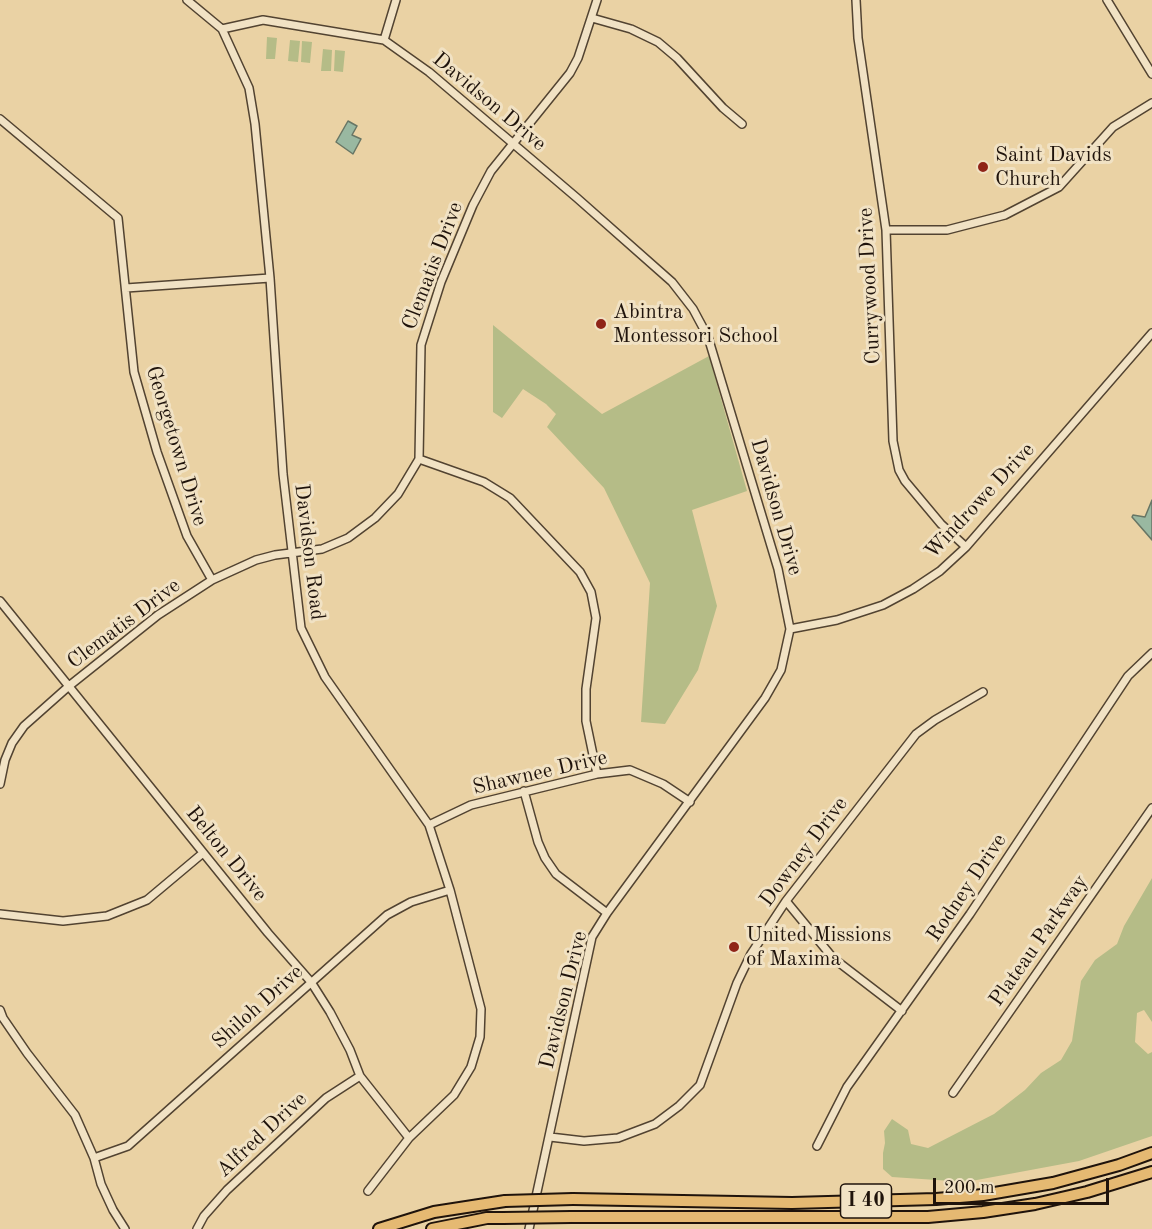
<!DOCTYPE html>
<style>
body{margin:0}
#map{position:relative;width:1152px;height:1229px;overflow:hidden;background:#ead2a4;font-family:"Old Standard TT",serif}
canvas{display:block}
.scale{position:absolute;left:933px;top:1178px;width:176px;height:27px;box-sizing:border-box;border:3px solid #1f130b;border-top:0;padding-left:8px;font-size:18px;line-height:21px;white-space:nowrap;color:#1f130b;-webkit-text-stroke:4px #f1e2c4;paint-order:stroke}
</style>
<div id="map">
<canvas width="1152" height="1229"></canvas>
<div class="scale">200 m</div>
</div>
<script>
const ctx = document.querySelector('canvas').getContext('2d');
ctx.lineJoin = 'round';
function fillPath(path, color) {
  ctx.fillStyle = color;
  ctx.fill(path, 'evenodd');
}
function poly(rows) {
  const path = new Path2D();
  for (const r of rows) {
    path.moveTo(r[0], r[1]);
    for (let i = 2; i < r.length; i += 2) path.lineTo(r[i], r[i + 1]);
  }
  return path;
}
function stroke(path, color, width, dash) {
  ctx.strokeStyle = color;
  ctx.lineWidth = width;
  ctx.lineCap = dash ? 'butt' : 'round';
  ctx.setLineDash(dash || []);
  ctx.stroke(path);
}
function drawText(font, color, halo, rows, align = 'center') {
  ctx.font = font + ' "Old Standard TT",serif';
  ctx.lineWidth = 6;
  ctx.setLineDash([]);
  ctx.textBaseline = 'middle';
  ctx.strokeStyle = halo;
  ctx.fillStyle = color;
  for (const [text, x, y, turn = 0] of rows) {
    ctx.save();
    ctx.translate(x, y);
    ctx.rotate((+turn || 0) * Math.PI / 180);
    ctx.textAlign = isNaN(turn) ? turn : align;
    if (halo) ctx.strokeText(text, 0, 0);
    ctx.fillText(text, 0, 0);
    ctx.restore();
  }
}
fillPath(poly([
 [267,37,277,38,275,59,266,59],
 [290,40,300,41,298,62,288,61],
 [302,41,312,42,310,63,301,62],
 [323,49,332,50,331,71,321,71],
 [335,50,345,51,343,72,334,71],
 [493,325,602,414,709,356,747,491,692,510,717,606,698,670,665,724,641,722,650,583,604,488,547,427,556,414,546,404,523,389,502,418,493,412],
 [1152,878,1152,1022,1144,1010,1137,1013,1135,1042,1148,1054,1152,1052,1152,1136,1079,1161,966,1182,892,1177,883,1169,883,1153,885,1143,884,1131,892,1119,908,1130,911,1144,928,1148,994,1114,1025,1090,1041,1073,1061,1060,1072,1041,1081,981,1095,960,1117,944,1124,926]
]), '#b5bc87');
const water = poly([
 [348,121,357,126,352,135,361,139,353,154,336,142,348,121],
 [1152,500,1152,540,1132,517,1133,515,1145,517,1152,500]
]);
fillPath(water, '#99b8a1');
stroke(water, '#687665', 1.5);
const minor = poly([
 [187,0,222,29,249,88,255,124,270,278,283,474,301,628,325,677,429,825,450,890,481,1009,480,1037,471,1067,454,1095,409,1138,368,1191],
 [856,0,858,38,886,230,893,441,899,470,905,481,941,524,966,547],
 [1107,0,1152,74],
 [592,18,631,29,658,42,677,58,723,108,742,124],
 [222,29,263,20,384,40,429,72,577,198,672,282,693,309,708,337,778,569,790,629,781,670,765,698,607,913,592,937,529,1229],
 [384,40,396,0],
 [0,119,118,218,134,372,157,452,187,536,212,580],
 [886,230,947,230,1005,215,1059,187,1113,127,1152,103],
 [126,288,270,278],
 [419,459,484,482,510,498,580,572,591,592,596,618,586,689,586,721,597,774],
 [0,601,268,933,311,982,330,1012,350,1050,360,1076,409,1138],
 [790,629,837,620,883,605,913,589,940,571,966,547,1152,333],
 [0,784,5,760,12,743,24,726,69,686,158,615,212,580,256,560,275,555,322,549,348,538,375,518,398,494,419,459,421,345,441,282,473,205,491,171,570,73,578,58,597,0],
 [524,791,538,842,545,858,556,874,607,913],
 [429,825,471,805,597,774,630,770,663,784,690,802],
 [786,901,833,958,902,1011],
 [0,914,63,921,107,916,147,900,203,853],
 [0,1010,3,1018,27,1053,75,1115,94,1158,101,1184,113,1210,125,1229],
 [953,1093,1152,808],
 [550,1137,584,1141,618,1138,655,1124,679,1106,700,1085,737,983,751,954,786,901,916,734,935,720,983,692],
 [817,1146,847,1087,970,914,1128,676,1152,653],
 [94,1158,128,1146,387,915,411,902,450,890],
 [197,1229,204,1216,227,1190,326,1098,360,1076]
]);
const highway = poly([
 [573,1199,792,1203,936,1199,983,1195,1053,1183,1119,1165,1152,1153],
 [571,1217,928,1217,983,1212,1035,1204,1087,1192,1152,1172],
 [379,1229,434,1212,505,1201],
 [432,1229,487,1218,503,1218]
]);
stroke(minor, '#524331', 10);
stroke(highway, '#1f130b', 14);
stroke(minor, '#f1e2c4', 7);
stroke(highway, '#e5b972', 10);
const highwayBridge = poly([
 [505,1201,573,1199],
 [503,1218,571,1217]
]);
stroke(highwayBridge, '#1f130b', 14, []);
stroke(highwayBridge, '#e5b972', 10);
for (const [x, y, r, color] of [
 [983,167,6,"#8f2418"],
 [601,324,6,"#8f2418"],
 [734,947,6,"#8f2418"]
]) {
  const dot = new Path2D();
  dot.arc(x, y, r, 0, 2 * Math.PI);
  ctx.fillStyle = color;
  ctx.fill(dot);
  stroke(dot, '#f1e2c4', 2);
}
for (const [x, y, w] of [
 [866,1201,51]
]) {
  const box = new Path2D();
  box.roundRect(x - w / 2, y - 17, w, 34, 4.5);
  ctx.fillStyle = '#f1e2c4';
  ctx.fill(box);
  stroke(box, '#1f130b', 1.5);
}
drawText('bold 20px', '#1f130b', null, [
 ["I 40",866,1201]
]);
drawText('21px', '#1f130b', '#f1e2c4', [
 ["Davidson Drive",489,102,40],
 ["Clematis Drive",433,266,-69],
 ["Currywood Drive",870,286,-93],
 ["Georgetown Drive",176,446,73],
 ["Windrowe Drive",980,501,-47],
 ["Davidson Drive",776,507,74],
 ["Davidson Road",309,552,83],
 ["Clematis Drive",124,624,-37],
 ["Shawnee Drive",540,773,-13],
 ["Downey Drive",804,852,-53],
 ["Belton Drive",226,854,51],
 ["Rodney Drive",967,888,-56],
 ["Plateau Parkway",1039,941,-55],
 ["Davidson Drive",564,1000,-76],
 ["Shiloh Drive",258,1007,-42],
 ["Alfred Drive",262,1135,-43]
]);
drawText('21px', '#1f130b', '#f1e2c4', [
 ["Saint Davids",995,155],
 ["Church",995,179],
 ["Abintra",613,312],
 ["Montessori School",613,336],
 ["United Missions",746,935],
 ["of Maxima",746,959]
], 'left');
</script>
